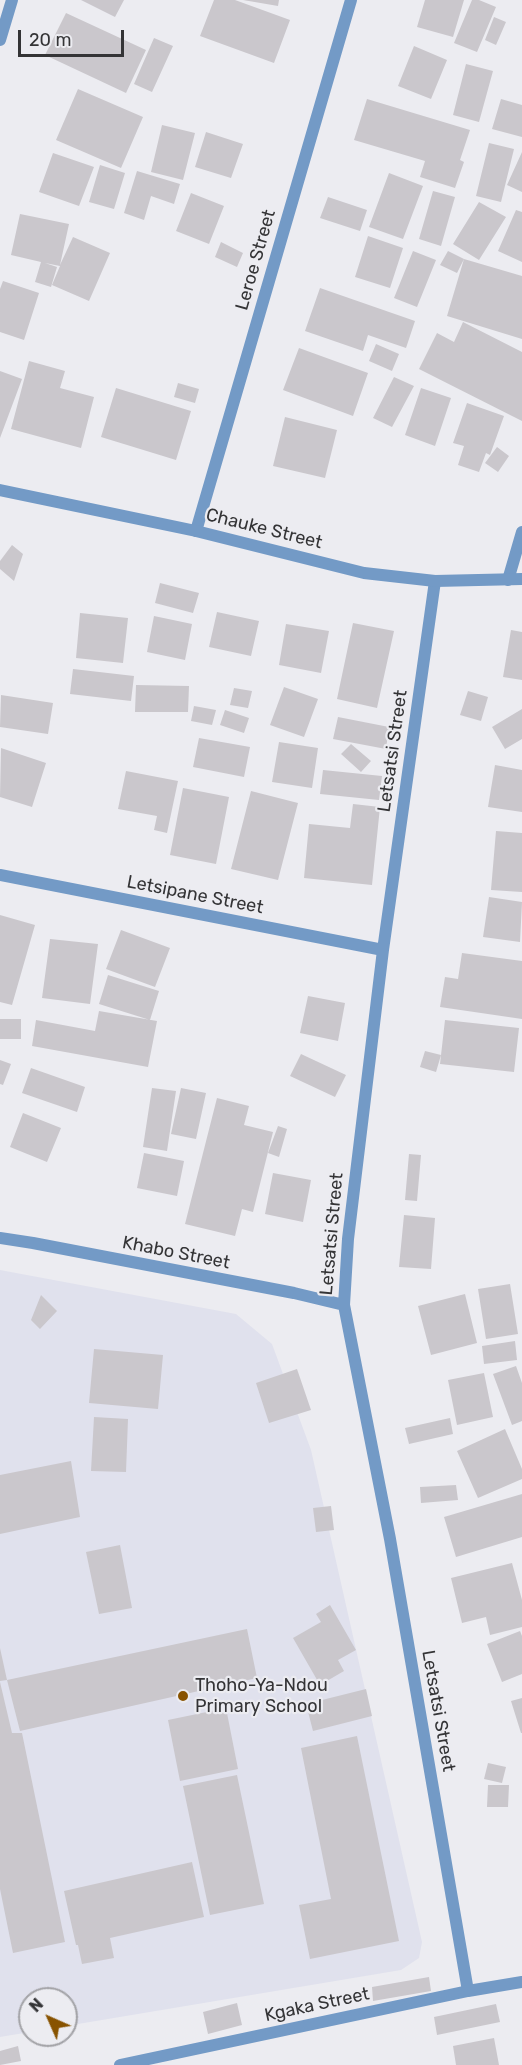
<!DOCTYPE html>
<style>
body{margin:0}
#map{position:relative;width:522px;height:2065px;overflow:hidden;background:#ececf1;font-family:Rubik,sans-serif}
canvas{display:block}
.north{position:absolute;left:18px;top:1987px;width:60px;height:60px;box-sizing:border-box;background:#ececf1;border:2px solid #a2a2a6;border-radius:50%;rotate:315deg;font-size:16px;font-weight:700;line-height:24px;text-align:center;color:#343436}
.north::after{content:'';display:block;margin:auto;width:21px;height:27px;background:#885300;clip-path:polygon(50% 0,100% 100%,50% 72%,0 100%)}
.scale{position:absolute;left:18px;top:30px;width:106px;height:27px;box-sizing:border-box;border:3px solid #343436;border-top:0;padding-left:8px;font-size:18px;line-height:21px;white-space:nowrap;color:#343436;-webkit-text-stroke:4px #ececf1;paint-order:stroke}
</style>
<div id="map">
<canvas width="522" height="2065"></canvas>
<div class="north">N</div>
<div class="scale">20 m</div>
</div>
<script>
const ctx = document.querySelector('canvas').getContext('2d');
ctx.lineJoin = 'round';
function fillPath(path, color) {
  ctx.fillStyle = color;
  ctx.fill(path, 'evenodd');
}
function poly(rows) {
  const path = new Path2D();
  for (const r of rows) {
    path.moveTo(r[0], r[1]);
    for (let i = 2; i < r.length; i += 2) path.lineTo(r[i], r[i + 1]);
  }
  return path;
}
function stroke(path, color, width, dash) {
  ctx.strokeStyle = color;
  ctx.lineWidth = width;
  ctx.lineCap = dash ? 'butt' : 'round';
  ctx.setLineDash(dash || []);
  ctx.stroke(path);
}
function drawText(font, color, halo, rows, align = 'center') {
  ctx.font = font + ' Rubik,sans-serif';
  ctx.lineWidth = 4.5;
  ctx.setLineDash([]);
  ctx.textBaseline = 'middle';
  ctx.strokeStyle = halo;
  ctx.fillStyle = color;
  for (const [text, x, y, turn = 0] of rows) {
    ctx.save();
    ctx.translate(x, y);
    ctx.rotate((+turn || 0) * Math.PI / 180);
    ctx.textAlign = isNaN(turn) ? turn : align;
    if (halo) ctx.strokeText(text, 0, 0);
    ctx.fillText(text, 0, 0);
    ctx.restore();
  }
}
fillPath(poly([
 [0,1270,236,1314,272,1344,311,1450,422,1942,419,1958,401,1970,66,2026,66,1999,30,1999,30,2032,0,2037]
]), '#e0e1ed');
fillPath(poly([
 [81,0,124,0,115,17],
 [214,0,235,0,290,20,274,63,200,36],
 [243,0,279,0,278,6],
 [425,0,464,0,453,37,417,27],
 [472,0,479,0,496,7,477,52,454,43],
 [66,13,146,50,126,93,45,55],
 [494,17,506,22,496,45,485,40],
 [154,38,173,46,152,92,134,84],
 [414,46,447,60,431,99,398,86],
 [466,64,493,71,479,122,453,115],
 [78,89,143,117,121,168,56,140],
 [367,99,470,130,460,160,464,162,455,188,420,177,425,161,354,140],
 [501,99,522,105,522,137,492,129],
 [162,125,195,133,183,180,151,172],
 [206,132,243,144,231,178,195,167],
 [489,143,514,149,501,202,476,196],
 [522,152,522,192,507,185],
 [53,153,94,167,79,206,39,192],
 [100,165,125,173,114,209,89,202],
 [137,171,180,184,174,204,151,196,144,220,124,213],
 [389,173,423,186,403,239,369,227],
 [433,191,455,197,441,246,419,239],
 [191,193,224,206,209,244,176,231],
 [328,197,367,210,360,231,320,218],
 [479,202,506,217,479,260,453,244],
 [516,210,522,212,522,262,498,251],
 [20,214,69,224,60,265,73,237,110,253,89,301,52,285,60,266,45,263,57,267,51,287,35,282,41,262,11,255],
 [368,236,403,248,390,288,355,277],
 [221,242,243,253,237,267,215,257],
 [413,251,436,260,417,307,394,298],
 [448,251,464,259,457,273,440,265],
 [464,259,522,276,522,339,447,316],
 [3,281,39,293,24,340,0,332,0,289],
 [320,288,415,321,406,348,368,335,363,351,305,331],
 [463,322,522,352,522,421,419,369,437,333,454,342],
 [376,344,399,354,392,371,369,361],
 [299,348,368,373,353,416,283,390],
 [29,361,65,371,60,388,94,397,81,448,11,429],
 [0,371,22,379,0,438],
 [394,377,414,386,392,427,373,418],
 [178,383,199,389,195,403,174,397],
 [116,388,191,411,176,460,101,437],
 [421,388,451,398,435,446,405,435],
 [467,403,504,416,490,455,486,453,479,472,458,465,464,446,453,443],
 [285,417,337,430,325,478,273,466],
 [497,447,509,456,498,472,485,463],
 [12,545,23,554,14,581,0,569,0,561],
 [160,583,199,593,193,613,155,603],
 [217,612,259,621,251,656,209,647],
 [80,613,128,618,123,663,76,658],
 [154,616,192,624,185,660,147,652],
 [353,623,394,631,377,708,337,699],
 [286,624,329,631,321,673,279,665],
 [511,630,522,632,522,680,503,677],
 [73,669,134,676,131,701,70,694],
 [136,685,189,686,188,712,135,712],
 [284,687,318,699,304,737,270,725],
 [234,688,252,691,248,708,230,705],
 [468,691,488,697,481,721,460,715],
 [1,695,53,703,48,734,0,727],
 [194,706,216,710,212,725,191,721],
 [522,709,522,739,505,749,492,727],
 [225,710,249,718,244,733,220,725],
 [338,717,389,727,386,749,333,739],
 [199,738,250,747,244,777,193,767],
 [279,742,318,748,312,788,272,782],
 [351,744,371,761,361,772,341,754],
 [1,748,46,763,32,807,0,797],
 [495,765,522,770,522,812,488,807],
 [323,770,382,776,379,800,320,794],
 [126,771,178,781,167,833,154,830,157,816,118,809],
 [183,788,229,797,216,864,170,855],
 [251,791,298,803,278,880,231,869],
 [353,804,380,807,372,885,304,878,309,824,350,828],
 [496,831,522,833,522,892,491,890],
 [489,897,522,902,520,942,483,937],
 [0,915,35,925,12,1005,0,1002],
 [121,930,170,948,155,987,106,969],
 [50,939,98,944,90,1004,42,998],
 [462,953,522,961,522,1019,440,1007,445,977,458,979],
 [108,975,159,991,150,1020,99,1004],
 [308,996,345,1003,338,1041,300,1033],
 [99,1011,157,1021,148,1067,32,1046,36,1020,95,1031],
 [0,1019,21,1019,21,1039,0,1039],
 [445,1020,519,1028,514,1072,440,1064],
 [425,1051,441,1055,436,1072,420,1067],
 [301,1054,346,1075,335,1097,290,1076],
 [0,1060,11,1064,3,1085,0,1084],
 [31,1068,85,1087,77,1112,22,1093],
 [152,1088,176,1091,167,1151,143,1147],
 [181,1088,206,1093,196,1139,171,1134],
 [217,1098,249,1106,244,1125,273,1132,253,1212,242,1209,235,1236,185,1224],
 [23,1113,61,1128,47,1162,10,1147],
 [278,1126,287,1129,279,1157,268,1153],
 [144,1153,184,1161,177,1196,137,1188],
 [409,1154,421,1155,417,1201,405,1200],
 [273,1173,311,1180,303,1222,265,1214],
 [404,1215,435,1218,431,1269,399,1267],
 [510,1284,518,1334,486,1339,478,1289],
 [465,1294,477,1343,431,1355,418,1306],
 [41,1295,57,1311,40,1329,31,1320],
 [515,1341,517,1360,484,1364,482,1346],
 [94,1349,163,1355,158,1409,89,1403],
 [516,1366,522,1383,522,1421,512,1425,493,1374],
 [297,1369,311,1410,269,1423,256,1383],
 [484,1373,493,1417,457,1425,448,1380],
 [94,1417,128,1419,126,1472,91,1471],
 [450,1418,453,1434,409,1444,405,1428],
 [505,1429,522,1469,522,1479,478,1498,457,1451],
 [71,1461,80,1517,0,1534,0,1475],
 [456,1485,458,1500,421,1503,420,1487],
 [522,1494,522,1537,456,1557,444,1517],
 [331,1506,334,1530,316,1532,313,1508],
 [120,1545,132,1608,99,1614,86,1552],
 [512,1563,522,1600,522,1627,490,1635,486,1617,462,1623,451,1578],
 [330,1605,356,1650,338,1660,344,1671,320,1685,293,1638,321,1622,316,1614],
 [247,1629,257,1678,20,1731,7,1680],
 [520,1631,522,1636,522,1674,502,1682,487,1644],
 [0,1648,7,1680,0,1681],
 [0,1682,12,1733,22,1733,65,1942,13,1953,0,1889],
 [366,1689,372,1716,313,1731,306,1704],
 [522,1698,522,1733,521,1733,511,1701],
 [226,1708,238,1769,180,1781,168,1720],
 [357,1736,399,1941,310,1959,299,1905,331,1899,301,1748],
 [488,1763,506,1767,502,1783,484,1779],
 [237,1775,264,1904,210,1915,183,1786],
 [488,1785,509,1785,508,1807,487,1807],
 [192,1862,204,1917,110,1938,114,1958,82,1964,78,1945,76,1945,64,1891],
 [429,1977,431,1991,373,2001,372,1987],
 [237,2003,242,2025,208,2034,203,2012],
 [496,2004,500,2022,437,2035,434,2017],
 [494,2038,499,2065,456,2065,453,2046],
 [18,2046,21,2061,0,2065,0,2051]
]), '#cac7cc');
stroke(poly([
 [0,40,12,0],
 [196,531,351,0],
 [508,580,522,532],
 [435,581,383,950,348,1239,344,1305,390,1539,468,1991],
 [0,875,383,950],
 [0,1238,33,1243,294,1293,344,1305],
 [120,2065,468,1991,522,1982]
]), '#739ac6', 12);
stroke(poly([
 [0,490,196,531,364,573,435,581,522,579]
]), '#739ac6', 12);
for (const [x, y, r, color] of [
 [183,1696,6,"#885300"]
]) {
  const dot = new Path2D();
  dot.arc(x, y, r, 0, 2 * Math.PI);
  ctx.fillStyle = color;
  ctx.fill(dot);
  stroke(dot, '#ececf1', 2);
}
drawText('18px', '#343436', '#ececf1', [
 ["Leroe Street",256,260,-74],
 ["Chauke Street",264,529,14],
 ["Letsatsi Street",393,751,-82],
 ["Letsipane Street",195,895,11],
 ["Letsatsi Street",332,1234,-85],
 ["Khabo Street",176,1253,11],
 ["Letsatsi Street",438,1711,80],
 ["Kgaka Street",317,2005,-12]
]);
drawText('18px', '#343436', '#ececf1', [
 ["Thoho-Ya-Ndou",195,1686],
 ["Primary School",195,1707]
], 'left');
</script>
